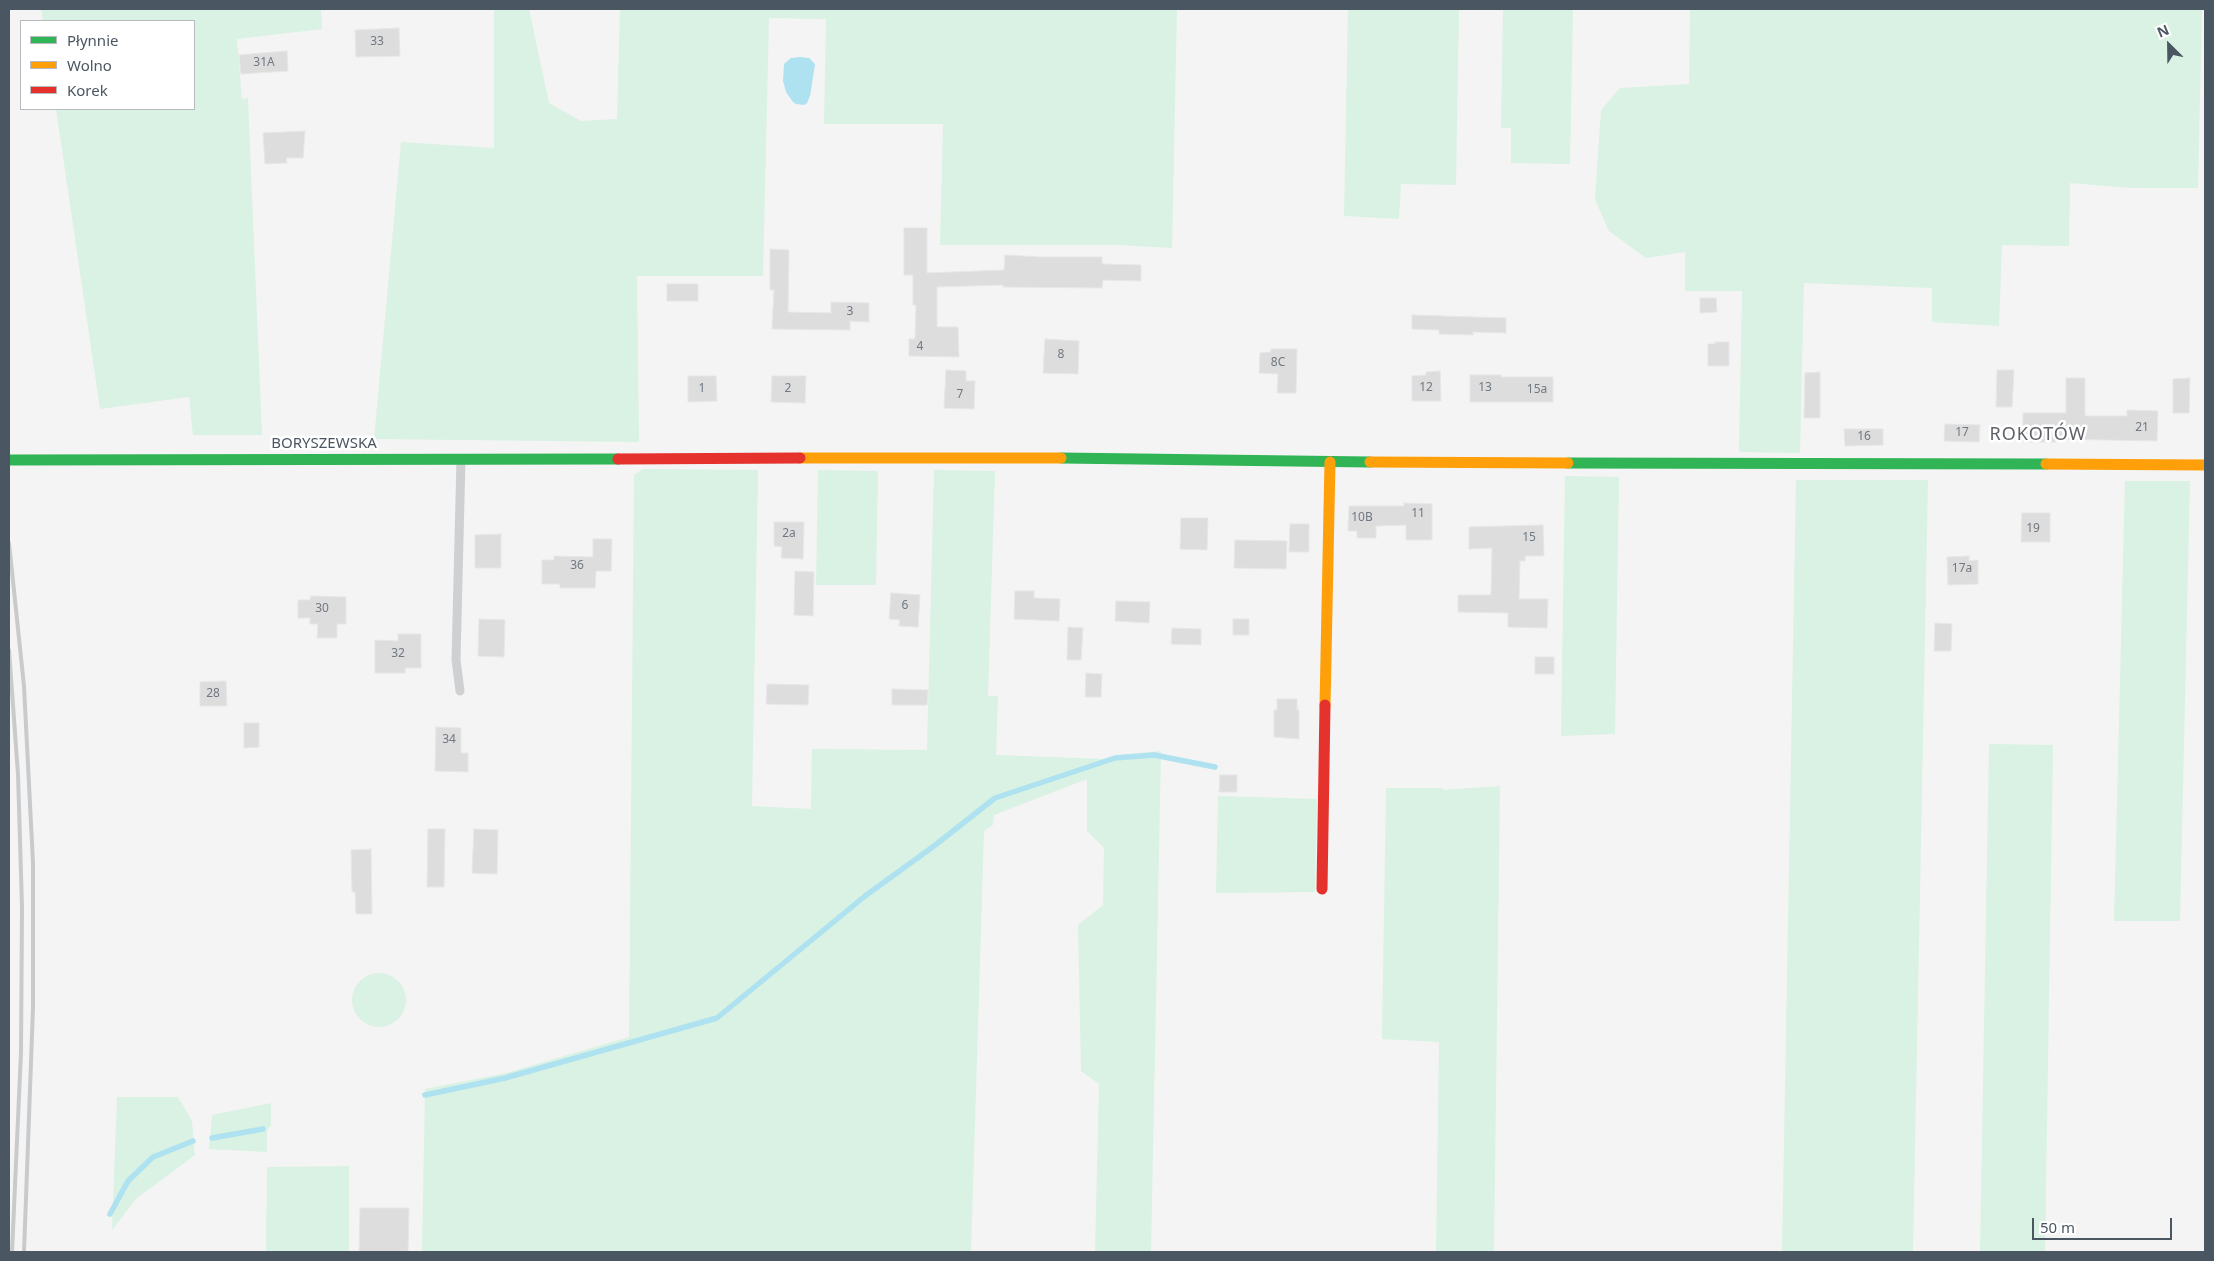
<!DOCTYPE html>
<meta charset="utf-8">
<style>
body{margin:0}
#map{position:relative;width:2214px;height:1261px;overflow:hidden;background:#f4f4f4;font-family:"Noto Sans",sans-serif}
canvas{display:block}
.frame{position:absolute;inset:0;border:10px solid #4a5661;pointer-events:none}
.legend{position:absolute;left:20px;top:20px;width:175px;height:90px;box-sizing:border-box;background:#fff;border:1px solid #b7bbc0;margin:0;padding:6px 9px;list-style:none;font-size:15px;color:#4a5661}
.legend li{display:flex;align-items:center;gap:10px;height:25px}
.legend b{width:25px;border:1px solid #b7bbc0}
.north{position:absolute;left:2144px;top:20px;width:50px;height:50px;-webkit-text-stroke:4px #fff;paint-order:stroke;rotate:337deg;font-size:14px;font-weight:700;line-height:20px;text-align:center;color:#4a5661}
.north::after{content:'';display:block;margin:auto;width:18px;height:22px;background:#4a5661;clip-path:polygon(50% 0,100% 100%,50% 72%,0 100%)}
.scale{position:absolute;left:2032px;top:1218px;width:140px;height:22px;box-sizing:border-box;border:2px solid #4a5661;border-top:0;padding-left:6px;font-size:15px;line-height:18px;white-space:nowrap;color:#4a5661;-webkit-text-stroke:4px #fff;paint-order:stroke}
</style>
<div id="map">
<canvas width="2214" height="1261"></canvas>
<div class="frame"></div>
<ul class="legend">
<li><b style="height:6px;background:#30b455"></b>Płynnie</li>
<li><b style="height:6px;background:#ff9f0a"></b>Wolno</li>
<li><b style="height:6px;background:#e5322d"></b>Korek</li>
</ul>
<div class="north">N</div>
<div class="scale">50 m</div>
</div>
<script>
const ctx = document.querySelector('canvas').getContext('2d');
ctx.lineJoin = 'round';
function fillPath(path, color) {
  ctx.fillStyle = color;
  ctx.fill(path, 'evenodd');
}
function poly(rows) {
  const path = new Path2D();
  for (const r of rows) {
    if (r.length === 3) {
      path.moveTo(r[0] + r[2], r[1]);
      path.arc(r[0], r[1], r[2], 0, 2 * Math.PI);
      continue;
    }
    path.moveTo(r[0], r[1]);
    for (let i = 2; i < r.length; i += 2) path.lineTo(r[i], r[i + 1]);
  }
  return path;
}
function stroke(path, color, width, dash) {
  ctx.strokeStyle = color;
  ctx.lineWidth = width;
  ctx.lineCap = dash ? 'butt' : 'round';
  ctx.setLineDash(dash || []);
  ctx.stroke(path);
}
function drawText(font, color, halo, rows, align = 'center') {
  ctx.font = font + ' "Noto Sans",sans-serif';
  ctx.lineWidth = 5;
  ctx.setLineDash([]);
  ctx.textBaseline = 'middle';
  ctx.strokeStyle = halo;
  ctx.fillStyle = color;
  for (const [text, x, y, turn = 0] of rows) {
    ctx.save();
    ctx.translate(x, y);
    ctx.rotate((+turn || 0) * Math.PI / 180);
    ctx.textAlign = isNaN(turn) ? turn : align;
    if (halo) ctx.strokeText(text, 0, 0);
    ctx.fillText(text, 0, 0);
    ctx.restore();
  }
}
fillPath(poly([
 [41,9,321,9,322,29,237,39,242,99,248,98,262,435,193,435,189,397,100,409,56,109,194,109,194,21,43,21],
 [494,9,529,9,549,103,581,121,617,119,620,9,1177,9,1172,248,1117,245,940,245,943,124,824,124,826,19,769,18,763,276,637,276,639,442,374,439,401,142,494,148],
 [1348,9,1459,9,1456,185,1401,184,1399,219,1344,216],
 [1503,9,1573,9,1570,164,1511,163,1511,128,1501,128],
 [1690,9,2202,9,2198,188,2132,188,2070,183,2069,246,2002,245,1999,326,1932,322,1932,288,1804,283,1800,453,1739,452,1742,291,1685,291,1685,252,1646,258,1609,231,1595,200,1601,110,1620,88,1689,84],
 [643,469,758,470,752,806,811,809,812,749,927,750,934,470,995,471,988,696,998,696,996,755,1106,759,1115,755,1161,751,1151,1252,1095,1252,1099,1084,1081,1071,1078,925,1103,905,1104,848,1087,831,1087,779,994,815,993,825,984,831,971,1252,422,1252,425,1089,506,1073,629,1037,634,475],
 [818,470,878,471,876,585,816,585],
 [1565,476,1619,477,1615,734,1561,736],
 [1796,480,1928,480,1913,1252,1782,1252],
 [2125,481,2190,481,2180,921,2114,921],
 [1989,744,2053,745,2045,1252,1980,1252],
 [1500,786,1494,1252,1436,1252,1439,1042,1382,1039,1386,788,1443,788,1443,790],
 [1218,796,1317,799,1315,892,1216,893],
 [379,1000,27],
 [117,1097,178,1097,192,1121,195,1155,137,1198,112,1230],
 [271,1103,271,1126,267,1130,267,1152,209,1149,212,1115],
 [349,1166,349,1252,266,1252,267,1167]
]), '#d9f2e3');
fillPath(poly([
 [800,57,809,58,815,64,810,96,807,103,804,105,796,104,793,102,786,92,783,81,784,64,791,58]
]), '#aee2f0');
stroke(poly([
 [425,1095,505,1078,717,1018,865,896,934,846,995,798,1115,758,1154,755,1215,767],
 [212,1138,263,1129],
 [110,1214,128,1181,153,1157,193,1141]
]), '#aee2f0', 5.5);
const building = poly([
 [399,28,400,56,356,57,355,30,399,28],
 [287,51,288,71,241,74,239,55,287,51],
 [305,131,303,158,286,158,287,163,265,164,263,133,305,131],
 [904,228,927,228,927,273,1004,270,1005,255,1041,257,1102,257,1102,264,1141,265,1141,281,1103,280,1102,288,1003,287,1003,285,937,287,937,327,958,327,959,357,909,356,909,339,915,339,916,305,913,305,913,275,904,275,904,228],
 [770,249,789,250,788,312,831,313,831,302,869,303,869,322,850,321,850,330,772,329,774,290,770,290,770,249],
 [667,284,698,284,698,301,667,301,667,284],
 [1700,298,1716,298,1717,312,1700,313,1700,298],
 [1412,315,1506,318,1506,333,1473,332,1473,335,1439,334,1439,330,1412,329,1412,315],
 [1045,339,1079,341,1078,374,1043,373,1045,339],
 [1715,342,1729,342,1729,366,1708,366,1708,344,1715,344,1715,342],
 [1271,349,1297,349,1296,393,1277,393,1278,374,1259,373,1260,353,1271,352,1271,349],
 [946,370,966,371,966,381,975,381,974,409,944,408,946,370],
 [1997,370,2014,370,2012,407,1996,407,1997,370],
 [1440,371,1441,401,1412,401,1412,376,1426,375,1426,372,1440,371],
 [1820,372,1820,418,1804,418,1805,373,1820,372],
 [1470,375,1501,375,1501,377,1553,377,1553,402,1470,402,1470,375],
 [688,376,716,376,717,401,688,402,688,376],
 [772,376,806,376,805,403,771,402,772,376],
 [2066,378,2085,378,2085,416,2127,416,2127,410,2158,411,2157,441,2056,439,2056,442,2023,442,2023,413,2066,413,2066,378],
 [2190,378,2189,413,2173,413,2173,379,2190,378],
 [1945,424,1980,425,1979,442,1944,441,1945,424],
 [1844,429,1883,429,1883,445,1845,446,1844,429],
 [1404,503,1432,504,1432,540,1406,540,1406,525,1376,526,1376,538,1357,538,1357,531,1348,531,1349,506,1404,506,1404,503],
 [2022,513,2050,513,2050,542,2021,542,2022,513],
 [1181,518,1208,518,1207,550,1180,549,1181,518],
 [774,522,804,522,803,559,781,558,782,547,774,546,774,522],
 [1290,524,1309,524,1309,552,1289,552,1290,524],
 [1543,525,1544,556,1525,556,1525,561,1520,561,1519,599,1548,599,1547,628,1508,627,1508,613,1458,612,1458,595,1491,595,1492,548,1469,549,1469,527,1543,525],
 [501,534,501,568,475,568,475,535,501,534],
 [593,539,612,539,611,571,596,571,595,588,560,588,560,584,542,584,542,560,554,560,554,556,593,557,593,539],
 [1235,540,1287,541,1286,569,1234,568,1235,540],
 [1969,556,1969,561,1978,560,1978,584,1948,585,1947,557,1969,556],
 [795,571,814,572,813,616,794,615,795,571],
 [1015,591,1034,591,1034,598,1060,599,1059,621,1014,619,1015,591],
 [891,593,920,595,918,627,899,626,900,620,889,619,891,593],
 [311,596,346,597,346,624,337,624,337,638,317,638,318,624,310,624,310,618,298,618,298,600,310,600,311,596],
 [1116,601,1150,602,1149,623,1115,621,1116,601],
 [479,619,505,620,504,657,478,656,479,619],
 [1233,619,1249,619,1249,635,1233,635,1233,619],
 [1935,623,1952,624,1951,651,1934,651,1935,623],
 [1068,627,1083,628,1081,660,1067,660,1068,627],
 [1172,628,1201,629,1201,645,1171,644,1172,628],
 [398,634,421,634,421,668,405,668,405,673,375,673,375,640,398,641,398,634],
 [1535,657,1554,657,1554,674,1535,674,1535,657],
 [1086,673,1102,674,1101,697,1085,697,1086,673],
 [226,681,227,706,200,706,200,682,226,681],
 [767,684,809,685,808,705,766,704,767,684],
 [892,689,928,690,927,705,892,705,892,689],
 [1277,699,1297,699,1297,710,1299,710,1299,739,1274,737,1274,710,1277,710,1277,699],
 [244,723,259,723,259,747,244,748,244,723],
 [436,727,461,728,461,753,468,753,468,772,435,771,436,727],
 [1220,775,1237,775,1237,792,1219,792,1220,775],
 [428,829,445,829,444,887,427,887,428,829],
 [474,829,498,830,497,874,472,873,474,829],
 [371,849,372,914,356,914,355,892,352,892,351,850,371,849],
 [360,1208,409,1208,408,1252,359,1252,360,1208]
]);
fillPath(building, '#ddddde');
stroke(building, '#e5e6e7', 1);
stroke(poly([
 [460,691,456,660,461,459]
]), '#ced0d2', 9);
stroke(poly([
 [1061,458,1370,462],
 [9,460,618,459],
 [1568,463,2046,464]
]), '#30b455', 11);
stroke(poly([
 [800,458,1061,458],
 [1370,462,1568,463],
 [2046,464,2205,465],
 [1325,705,1330,462]
]), '#ff9f0a', 11);
stroke(poly([
 [618,459,800,458],
 [1322,889,1325,705]
]), '#e5322d', 11);
stroke(poly([
 [9,543,24,686,33,863,33,1008,24,1252],
 [9,650,18,774,22,907,21,1052,12,1252]
]), '#c9cacc', 4);
drawText('12px', '#707881', null, [
 ["33",377,42],
 ["31A",264,63],
 ["3",850,312],
 ["4",920,347],
 ["8",1061,355],
 ["8C",1278,363],
 ["12",1426,388],
 ["13",1485,388],
 ["1",702,389],
 ["2",788,389],
 ["15a",1537,390],
 ["7",960,395],
 ["21",2142,428],
 ["17",1962,433],
 ["16",1864,437],
 ["11",1418,514],
 ["10B",1362,518],
 ["19",2033,529],
 ["2a",789,534],
 ["15",1529,538],
 ["36",577,566],
 ["17a",1962,569],
 ["6",905,606],
 ["30",322,609],
 ["32",398,654],
 ["28",213,694],
 ["34",449,740]
]);
drawText('15px', '#4a5661', '#fff', [
 ["BORYSZEWSKA",324,444]
]);
ctx.letterSpacing = '1px';
drawText('18px', '#5f6368', '#fff', [
 ["ROKOTÓW",2038,435]
]);
ctx.letterSpacing = '0px';
</script>
